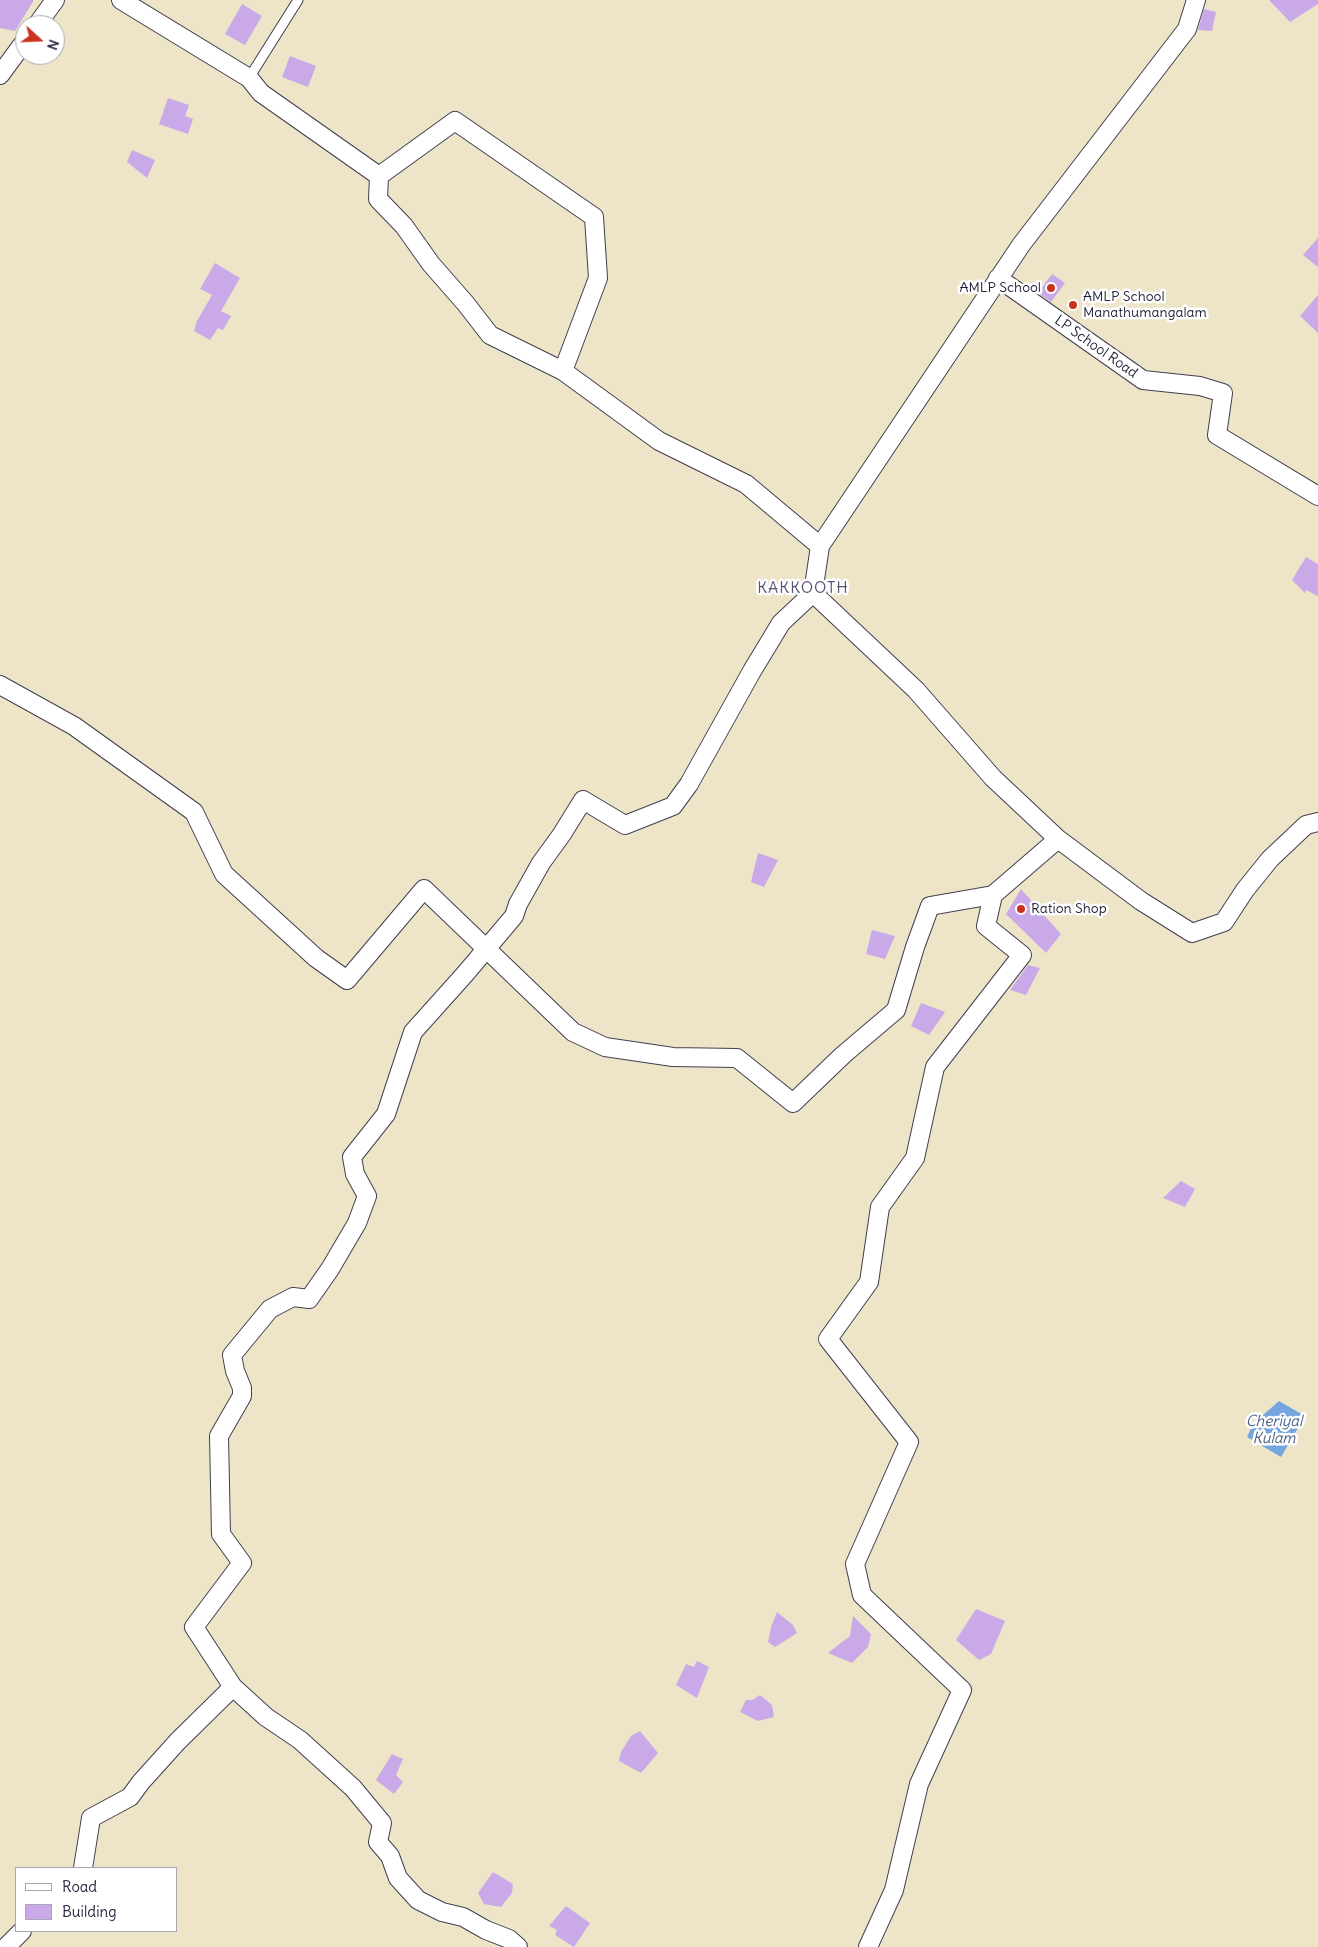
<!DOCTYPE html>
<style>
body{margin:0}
#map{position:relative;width:1318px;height:1947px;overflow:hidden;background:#eee5c8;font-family:Delius,sans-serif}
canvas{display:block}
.legend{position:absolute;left:15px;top:1867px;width:162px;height:65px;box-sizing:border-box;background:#fff;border:1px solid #a7a7b1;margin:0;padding:6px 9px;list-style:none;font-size:15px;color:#22223b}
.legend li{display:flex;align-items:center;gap:10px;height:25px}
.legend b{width:25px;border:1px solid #a7a7b1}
.north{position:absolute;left:15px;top:15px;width:50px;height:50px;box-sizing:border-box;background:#fff;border:1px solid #a7a7b1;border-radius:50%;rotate:110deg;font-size:14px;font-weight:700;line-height:20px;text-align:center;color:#22223b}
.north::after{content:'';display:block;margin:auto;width:18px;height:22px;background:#c8321e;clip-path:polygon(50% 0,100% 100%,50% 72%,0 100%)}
</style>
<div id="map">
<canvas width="1318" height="1947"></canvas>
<ul class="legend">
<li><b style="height:6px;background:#fff"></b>Road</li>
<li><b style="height:14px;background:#c9a9e8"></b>Building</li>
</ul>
<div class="north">N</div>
</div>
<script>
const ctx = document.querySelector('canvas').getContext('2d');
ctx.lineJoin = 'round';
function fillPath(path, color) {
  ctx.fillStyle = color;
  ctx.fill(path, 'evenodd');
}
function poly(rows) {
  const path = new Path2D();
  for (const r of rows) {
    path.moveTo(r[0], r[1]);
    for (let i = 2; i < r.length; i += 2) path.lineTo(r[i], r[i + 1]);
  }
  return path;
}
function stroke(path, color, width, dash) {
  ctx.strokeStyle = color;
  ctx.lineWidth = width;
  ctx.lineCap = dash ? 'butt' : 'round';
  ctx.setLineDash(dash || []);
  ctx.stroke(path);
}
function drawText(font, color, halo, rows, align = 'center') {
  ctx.font = font + ' Delius,sans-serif';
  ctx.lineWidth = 5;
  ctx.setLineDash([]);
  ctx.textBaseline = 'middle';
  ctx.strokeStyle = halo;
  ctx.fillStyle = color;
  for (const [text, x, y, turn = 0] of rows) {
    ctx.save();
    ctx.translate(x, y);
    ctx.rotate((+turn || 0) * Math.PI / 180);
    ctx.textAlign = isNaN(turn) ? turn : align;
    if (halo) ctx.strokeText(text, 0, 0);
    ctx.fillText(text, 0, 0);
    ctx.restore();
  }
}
fillPath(poly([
 [1279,1401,1305,1416,1281,1457,1247,1437,1253,1424]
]), '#75a5df');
fillPath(poly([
 [0,0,34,0,15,31,0,28],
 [1269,0,1318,0,1318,4,1290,22],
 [242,4,262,16,245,45,225,34],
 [1204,9,1216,12,1212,31,1198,30],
 [290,56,316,66,308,87,282,77],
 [168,98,189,105,185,116,193,119,188,134,159,124],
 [132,150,155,160,147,178,127,162],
 [1318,238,1318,267,1303,255],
 [215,263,240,278,221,311,231,316,223,330,218,328,210,340,194,331,197,321,212,295,200,289],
 [1052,274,1065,283,1051,302,1038,293],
 [1318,295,1318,333,1300,316],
 [1306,557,1318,564,1318,596,1306,590,1305,593,1292,580],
 [758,853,778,860,764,887,751,882],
 [1021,889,1061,934,1046,953,1006,914],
 [872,930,895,936,885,959,866,954],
 [1028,965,1040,968,1026,995,1010,990],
 [921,1003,945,1012,929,1035,911,1026],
 [1181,1181,1195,1189,1185,1207,1163,1198],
 [976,1609,1005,1621,991,1654,979,1660,956,1640],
 [777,1612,793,1625,797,1633,775,1647,768,1642,771,1627],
 [853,1616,871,1634,868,1647,852,1663,828,1653,850,1636],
 [697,1661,709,1667,697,1698,676,1685,686,1664,694,1667],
 [760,1695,772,1705,774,1717,758,1721,740,1712,746,1700,752,1700],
 [640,1731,658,1753,641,1773,619,1761,621,1752,631,1736],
 [392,1754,403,1759,396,1775,403,1782,394,1794,376,1780],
 [493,1872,513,1884,512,1893,501,1907,484,1904,478,1893],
 [566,1906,590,1923,574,1947,555,1935,557,1930,549,1926]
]), '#c9a9e8');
const service = poly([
 [249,78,298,0]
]);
const minor = poly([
 [121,0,249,78,261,93,379,176,455,121,594,217,598,278,563,371,659,441,746,484,820,546,813,593,916,690,993,778,1058,839,993,895,986,926,1022,955,935,1067,915,1158,880,1207,869,1282,828,1339,909,1442,855,1564,862,1595,962,1690,919,1784,894,1890,868,1947],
 [37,25,55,0],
 [0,75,25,41],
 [379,176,378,199,404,226,431,264,466,304,490,335,563,371],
 [998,278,1143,380,1200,386,1223,393,1217,435,1318,496],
 [820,546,1021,245,1187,29,1196,0],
 [0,685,74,726,194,812,224,874,316,958,347,980,424,889,573,1032,605,1047,673,1057,737,1058,793,1103,843,1055,896,1010,915,947,930,906,993,895],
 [1058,839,1141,901,1192,933,1224,922,1245,890,1270,859,1306,825,1318,822],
 [233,1687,194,1627,242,1563,221,1534,219,1436,242,1396,242,1388,235,1371,232,1355,270,1309,293,1297,309,1299,330,1269,357,1223,367,1196,355,1174,352,1157,386,1114,413,1032,465,974,514,916,518,904,541,863,562,834,583,800,625,825,673,806,689,784,752,671,781,623,813,593],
 [83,1868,91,1818,130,1797,141,1782,178,1741,233,1687,266,1717,300,1740,353,1788,382,1823,378,1842,390,1856,398,1878,418,1900,442,1912,463,1917,486,1930,509,1939,518,1947],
 [6,1947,22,1931]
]);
stroke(service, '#413f50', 11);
stroke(minor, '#413f50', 20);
stroke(service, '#fff', 9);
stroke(minor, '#fff', 18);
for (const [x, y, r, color] of [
 [1051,288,5,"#c8321e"],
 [1073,305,5,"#c8321e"],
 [1021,909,5,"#c8321e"]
]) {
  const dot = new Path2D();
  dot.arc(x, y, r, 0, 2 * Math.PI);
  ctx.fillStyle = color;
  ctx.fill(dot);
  stroke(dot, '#fff', 2);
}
drawText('14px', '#22223b', '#fff', [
 ["AMLP School",1041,288,"right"],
 ["AMLP School",1083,297],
 ["Manathumangalam",1083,313],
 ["Ration Shop",1031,909]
], 'left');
drawText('14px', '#22223b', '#fff', [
 ["LP School Road",1096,347,35]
]);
drawText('italic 15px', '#475d85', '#fff', [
 ["Cheriyal",1274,1422],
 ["Kulam",1274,1439]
]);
ctx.letterSpacing = '1px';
drawText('16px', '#5c5178', '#fff', [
 ["KAKKOOTH",803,588]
]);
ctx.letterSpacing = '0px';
</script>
